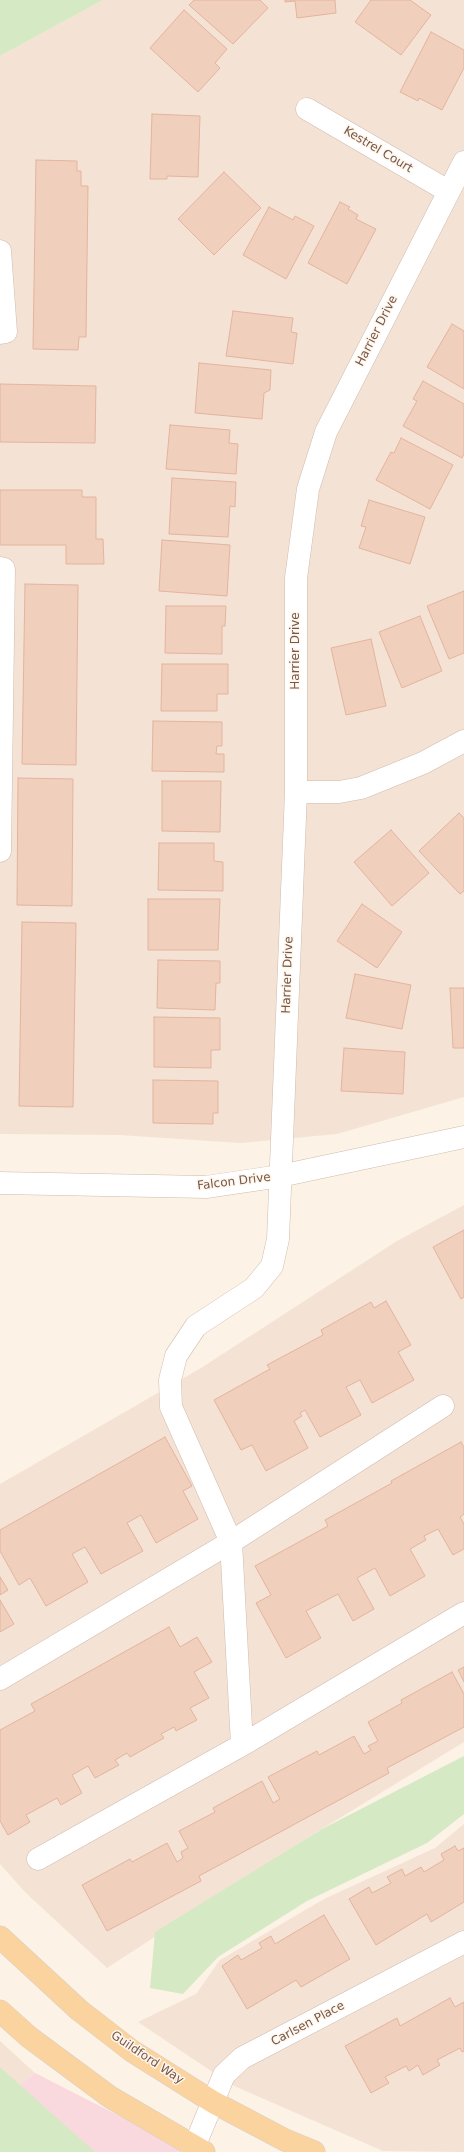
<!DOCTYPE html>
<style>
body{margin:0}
canvas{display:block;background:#fcf2e5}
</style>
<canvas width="464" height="2152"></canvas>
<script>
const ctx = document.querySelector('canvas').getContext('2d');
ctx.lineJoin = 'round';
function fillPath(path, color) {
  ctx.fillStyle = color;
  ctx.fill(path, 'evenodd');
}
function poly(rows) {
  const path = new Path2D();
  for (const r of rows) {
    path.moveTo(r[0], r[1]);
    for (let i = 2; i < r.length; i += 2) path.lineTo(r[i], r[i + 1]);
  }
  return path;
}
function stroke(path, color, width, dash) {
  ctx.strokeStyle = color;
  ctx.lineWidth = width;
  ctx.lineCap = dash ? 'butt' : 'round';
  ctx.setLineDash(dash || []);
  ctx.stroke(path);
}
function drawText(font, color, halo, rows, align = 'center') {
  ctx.font = font + ' "DejaVu Sans",sans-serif';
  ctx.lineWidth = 3;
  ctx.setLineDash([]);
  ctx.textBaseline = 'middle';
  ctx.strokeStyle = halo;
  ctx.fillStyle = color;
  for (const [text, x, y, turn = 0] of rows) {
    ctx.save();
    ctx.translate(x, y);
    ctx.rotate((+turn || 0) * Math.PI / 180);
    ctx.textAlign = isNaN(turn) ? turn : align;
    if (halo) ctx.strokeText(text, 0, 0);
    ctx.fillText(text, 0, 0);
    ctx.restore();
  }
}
fillPath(poly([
 [103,0,464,0,464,1097,337,1134,241,1143,119,1135,0,1134,0,56],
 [464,1205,464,1742,307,1838,107,1968,26,1893,0,1864,0,1484,201,1368,397,1241],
 [464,1824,464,2152,383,2151,232,2085,138,2022,196,1994,220,1960,324,1899,435,1848],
 [0,2041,35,2073,0,2100]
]), '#f4e3d4');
fillPath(poly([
 [35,2073,190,2152,0,2152,0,2100]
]), '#fad9de');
fillPath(poly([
 [0,0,103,0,0,56],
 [464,1756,464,1814,427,1843,307,1901,218,1957,183,1994,150,1988,155,1932,322,1829],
 [0,2067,95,2152,0,2152]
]), '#d5eac4');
const building = poly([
 [194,0,260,0,268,8,233,44,189,5,194,0],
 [285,0,335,0,336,13,297,18,295,1,285,2,285,0],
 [371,0,410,0,431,15,401,55,355,22,371,0],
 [184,10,227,49,215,63,220,68,198,92,150,48,184,10],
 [431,32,464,50,464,68,442,110,419,98,418,101,400,92,431,32],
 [152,114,200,116,198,177,167,176,167,179,150,179,152,114],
 [36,160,77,161,77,171,81,171,81,186,88,186,86,337,79,337,78,350,33,349,36,160],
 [224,172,261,208,214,255,178,219,224,172],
 [340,202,350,207,348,209,358,215,356,219,376,229,347,284,308,263,340,202],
 [269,207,293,220,295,216,314,226,286,279,243,255,269,207],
 [233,311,293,318,291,332,297,333,293,364,226,356,233,311],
 [452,324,464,331,464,389,427,367,452,324],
 [199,363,271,370,270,390,264,393,262,419,195,413,199,363],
 [423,381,464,404,464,454,462,458,403,426,417,401,413,399,423,381],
 [0,384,96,386,95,443,0,442,0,384],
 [170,425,230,430,229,443,238,444,236,474,166,469,170,425],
 [401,438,453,465,430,509,376,480,391,452,394,453,401,438],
 [172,478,236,482,235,507,230,506,228,537,169,534,172,478],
 [0,490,82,490,82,497,96,497,96,539,103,539,104,564,66,564,66,545,0,545,0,490],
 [369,500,425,517,410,564,359,548,366,527,361,526,369,500],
 [162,540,230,545,227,596,159,591,162,540],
 [25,584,78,585,76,765,22,764,25,584],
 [464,591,464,653,449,659,427,606,464,591],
 [166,606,226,606,225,626,222,626,222,654,165,653,166,606],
 [420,616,442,671,402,688,379,632,420,616],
 [371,639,386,706,346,715,331,648,371,639],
 [162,664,228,664,228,694,217,694,217,711,161,711,162,664],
 [153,721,222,722,222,746,217,746,216,754,224,754,224,772,152,771,153,721],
 [18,778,73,779,72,906,17,905,18,778],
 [162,781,221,781,220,832,162,831,162,781],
 [459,813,464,818,464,891,460,894,419,851,459,813],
 [391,830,429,873,392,906,354,862,391,830],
 [159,843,214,843,214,861,223,862,223,891,158,890,159,843],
 [148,899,220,899,218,950,148,950,148,899],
 [362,904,402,932,377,968,337,941,362,904],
 [22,922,76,923,73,1107,19,1106,22,922],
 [158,960,220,961,220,983,216,983,215,1010,157,1008,158,960],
 [355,974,411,985,402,1029,346,1018,355,974],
 [450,988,464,988,464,1048,453,1048,450,988],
 [154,1017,220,1018,220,1050,211,1050,211,1068,154,1067,154,1017],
 [344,1048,405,1052,403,1094,341,1091,344,1048],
 [153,1080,218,1081,218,1113,213,1113,213,1124,153,1123,153,1080],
 [464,1230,464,1297,461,1299,433,1247,464,1230],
 [386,1301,411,1345,398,1352,414,1380,372,1403,360,1380,346,1387,361,1415,320,1437,305,1410,300,1413,302,1416,294,1421,308,1448,266,1471,252,1445,241,1450,214,1400,270,1369,267,1365,323,1335,321,1330,371,1302,374,1308,386,1301],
 [165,1437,192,1486,183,1491,198,1519,156,1543,141,1515,127,1523,143,1551,101,1574,85,1547,72,1554,88,1582,46,1606,30,1578,19,1585,0,1551,0,1530,165,1437],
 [461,1442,464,1447,464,1514,460,1517,464,1524,464,1549,453,1555,438,1529,424,1536,426,1540,410,1549,425,1576,390,1596,375,1568,357,1578,374,1609,353,1621,338,1594,306,1611,321,1638,286,1658,256,1603,271,1595,255,1566,328,1526,325,1520,392,1483,391,1481,461,1442],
 [0,1577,8,1590,0,1595,0,1577],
 [0,1600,14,1624,0,1632,0,1600],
 [169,1627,180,1647,197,1637,212,1662,194,1672,209,1698,190,1708,197,1720,176,1731,174,1727,161,1734,164,1738,130,1757,127,1753,115,1760,119,1765,95,1778,88,1766,72,1775,82,1793,61,1805,57,1798,26,1815,30,1822,8,1835,0,1821,0,1730,35,1711,31,1704,169,1627],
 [464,1667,464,1682,458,1670,464,1667],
 [452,1672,464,1694,464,1727,387,1768,389,1773,199,1876,201,1881,107,1931,82,1885,130,1859,132,1862,167,1843,177,1862,183,1858,181,1852,188,1848,179,1831,215,1812,213,1808,262,1781,273,1803,280,1799,268,1777,317,1751,319,1755,354,1736,364,1754,371,1750,368,1746,378,1741,368,1722,402,1703,401,1700,452,1672],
 [455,1846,458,1851,464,1848,464,1902,431,1922,427,1914,376,1945,349,1899,369,1887,372,1893,391,1883,387,1877,402,1869,405,1876,421,1867,424,1872,444,1860,441,1854,455,1846],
 [324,1915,350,1959,301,1987,296,1980,247,2009,222,1966,238,1955,241,1960,262,1948,259,1943,271,1936,275,1944,324,1915],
 [450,1998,455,2007,464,2002,464,2051,462,2052,460,2048,437,2060,440,2065,423,2075,418,2065,409,2071,406,2066,385,2077,389,2083,371,2093,345,2046,397,2018,400,2026,450,1998]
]);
fillPath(building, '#f1cfbd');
stroke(building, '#e4b49e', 1);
const minor = poly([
 [307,109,448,191],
 [0,251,6,332,0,333],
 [0,568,4,569,0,851],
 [296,792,339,792,361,788,423,763,464,741],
 [0,1183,206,1187,280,1176,464,1137],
 [0,1679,231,1542,443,1406],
 [242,1745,231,1542,171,1407,170,1380,176,1356,196,1326,254,1288,272,1266,278,1239,296,792,296,578,308,489,326,432,464,162],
 [38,1859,242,1745,464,1613],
 [192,2152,224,2075,242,2058,464,1942]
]);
const major = poly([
 [0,1937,79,2010,132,2051,213,2102,285,2140,314,2152],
 [0,2011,29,2037,110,2097,204,2152]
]);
stroke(minor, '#d0bbae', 23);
stroke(major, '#d8d0cc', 23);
stroke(minor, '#fff', 22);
stroke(major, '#fad39f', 22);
drawText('12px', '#75574a', '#fff6ec', [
 ["Kestrel Court",378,150,31],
 ["Harrier Drive",377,331,-63],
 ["Harrier Drive",296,651,-90],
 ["Harrier Drive",288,975,-88],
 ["Falcon Drive",234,1182,-7],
 ["Carlsen Place",308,2024,-28],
 ["Guildford Way",147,2058,34]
]);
</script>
